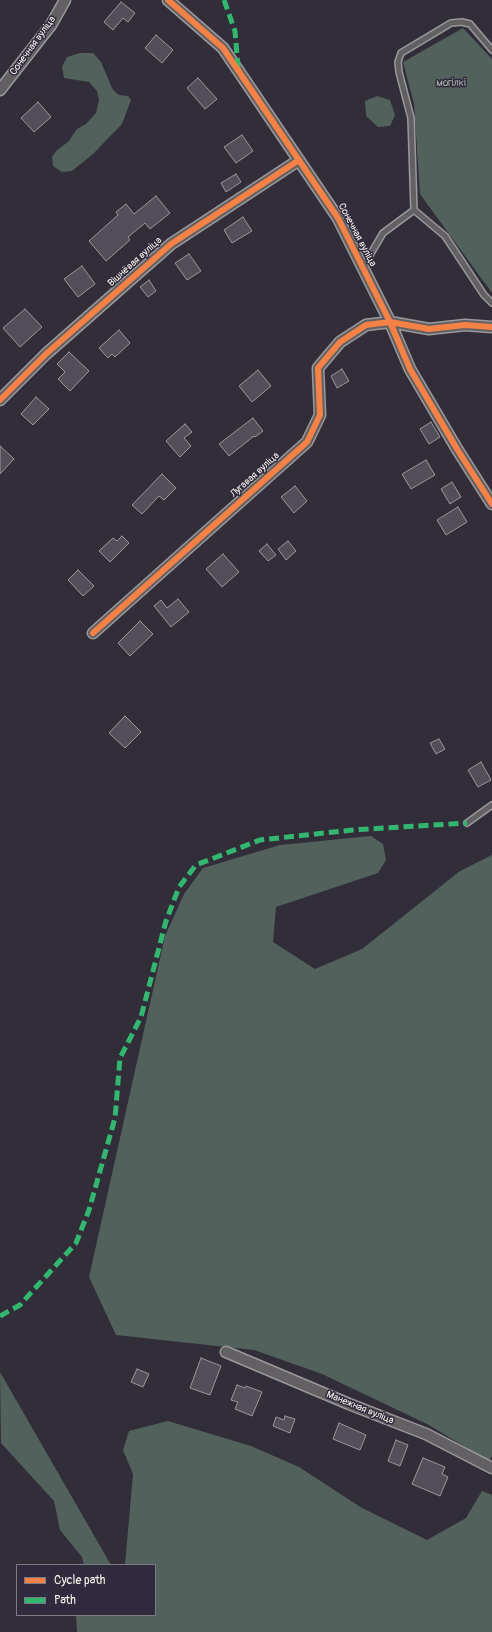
<!DOCTYPE html>
<meta charset="utf-8">
<style>
body{margin:0}
#map{position:relative;width:492px;height:1632px;overflow:hidden;background:#312e39;font-family:Pangolin,sans-serif}
canvas{display:block}
.legend{position:absolute;left:16px;top:1564px;width:140px;height:52px;box-sizing:border-box;background:#2f2a3d;border:1px solid #7e7a81;margin:0;padding:5px 7px;list-style:none;font-size:12px;color:#f4f1e8}
.legend li{display:flex;align-items:center;gap:8px;height:20px}
.legend b{width:20px;border:1px solid #7e7a81}
</style>
<div id="map">
<canvas width="492" height="1632"></canvas>
<ul class="legend">
<li><b style="height:5px;background:#f48246"></b>Cycle path</li>
<li><b style="height:5px;background:#33b770"></b>Path</li>
</ul>
</div>
<script>
const ctx = document.querySelector('canvas').getContext('2d');
ctx.lineJoin = 'round';
function fillPath(path, color) {
  ctx.fillStyle = color;
  ctx.fill(path, 'evenodd');
}
function poly(rows) {
  const path = new Path2D();
  for (const r of rows) {
    path.moveTo(r[0], r[1]);
    for (let i = 2; i < r.length; i += 2) path.lineTo(r[i], r[i + 1]);
  }
  return path;
}
function stroke(path, color, width, dash) {
  ctx.strokeStyle = color;
  ctx.lineWidth = width;
  ctx.lineCap = dash ? 'butt' : 'round';
  ctx.setLineDash(dash || []);
  ctx.stroke(path);
}
function drawText(font, color, halo, rows, align = 'center') {
  ctx.font = font + ' Pangolin,sans-serif';
  ctx.lineWidth = 3;
  ctx.setLineDash([]);
  ctx.textBaseline = 'middle';
  ctx.strokeStyle = halo;
  ctx.fillStyle = color;
  for (const [text, x, y, turn = 0] of rows) {
    ctx.save();
    ctx.translate(x, y);
    ctx.rotate((+turn || 0) * Math.PI / 180);
    ctx.textAlign = isNaN(turn) ? turn : align;
    if (halo) ctx.strokeText(text, 0, 0);
    ctx.fillText(text, 0, 0);
    ctx.restore();
  }
}
fillPath(poly([
 [463,28,492,59,492,293,420,194,414,104,403,62],
 [80,53,93,53,101,62,113,90,119,95,128,96,131,100,122,124,93,154,72,171,62,172,53,166,52,157,57,150,68,142,77,129,86,124,96,113,99,100,97,91,89,82,64,78,62,67,67,57],
 [377,96,390,100,395,115,390,126,378,127,366,116,365,101],
 [371,836,383,844,386,860,378,873,276,907,273,942,315,969,362,949,460,871,492,855,492,1456,489,1461,427,1424,322,1374,254,1350,116,1335,89,1277,165,936,184,894,203,868,280,845],
 [0,1372,111,1565,84,1565,82,1557,60,1530,54,1501,1,1443],
 [168,1421,251,1446,299,1467,362,1508,427,1540,466,1518,482,1491,492,1495,492,1632,77,1632,76,1615,155,1615,155,1565,125,1565,133,1474,123,1450,129,1431]
]), '#52615c');
const building = poly([
 [121,2,135,13,128,22,123,18,113,30,104,22,121,2],
 [156,35,173,50,162,63,145,48,156,35],
 [198,78,217,99,205,109,187,88,198,78],
 [38,102,51,117,34,132,21,118,38,102],
 [242,135,253,151,236,163,224,147,242,135],
 [236,174,241,182,226,192,221,183,236,174],
 [156,196,170,213,150,229,145,223,128,237,130,240,106,261,89,241,118,215,116,212,126,204,134,214,156,196],
 [243,217,252,231,232,243,224,230,243,217],
 [189,254,201,271,187,280,175,263,189,254],
 [82,266,95,284,78,297,64,279,82,266],
 [149,280,156,291,148,297,140,287,149,280],
 [25,309,42,327,20,347,3,328,25,309],
 [119,330,130,343,115,357,112,354,108,358,99,348,119,330],
 [69,352,89,371,70,391,58,379,65,372,57,364,69,352],
 [342,369,349,381,337,388,331,376,342,369],
 [258,370,271,386,252,402,239,386,258,370],
 [36,397,49,409,33,425,21,414,36,397],
 [253,418,263,431,255,437,254,436,229,456,219,444,253,418],
 [431,422,440,437,429,444,420,429,431,422],
 [185,424,192,432,184,438,191,446,180,457,166,441,185,424],
 [0,446,14,459,0,474,0,446],
 [426,460,435,475,411,489,402,474,426,460],
 [162,474,176,488,164,500,159,496,142,514,132,505,162,474],
 [452,482,461,497,450,504,441,489,452,482],
 [295,486,307,501,294,513,281,497,295,486],
 [458,507,467,522,446,535,437,520,458,507],
 [122,536,129,543,110,562,99,551,113,538,117,541,122,536],
 [288,541,296,551,286,560,278,549,288,541],
 [267,544,276,555,268,561,259,551,267,544],
 [223,554,239,572,222,587,206,569,223,554],
 [78,570,94,586,83,596,68,580,78,570],
 [178,599,189,612,171,627,154,606,161,600,167,608,178,599],
 [140,621,153,634,130,656,118,643,140,621],
 [125,716,141,732,125,748,109,733,125,716],
 [439,739,445,749,436,754,430,743,439,739],
 [481,762,491,780,478,787,468,770,481,762],
 [201,1358,221,1366,210,1395,190,1388,201,1358],
 [137,1369,149,1374,143,1387,131,1382,137,1369],
 [237,1385,245,1388,246,1386,262,1392,252,1416,235,1409,238,1402,231,1400,237,1385],
 [285,1416,295,1419,290,1433,273,1426,276,1417,284,1420,285,1416],
 [339,1423,366,1435,360,1450,333,1439,339,1423],
 [396,1440,408,1445,400,1466,388,1461,396,1440],
 [423,1458,445,1467,442,1474,448,1477,440,1496,412,1484,423,1458]
]);
fillPath(building, '#534e59');
stroke(building, '#9a989b', 1);
const service = poly([
 [492,50,470,24,462,22,451,23,401,53,398,62,399,72,411,118,414,210,445,236,484,295,492,303],
 [363,267,383,233,414,210],
 [467,823,492,805]
]);
const minor = poly([
 [168,0,223,48,338,218,390,322,410,369,457,449,492,504],
 [0,90,51,25,65,0],
 [0,400,46,354,171,244,299,160],
 [93,633,307,442,320,415,318,368,340,342,366,325,390,322,429,329,465,325,492,327],
 [226,1352,349,1404,426,1434,492,1468]
]);
stroke(service, '#9a989b', 8);
stroke(minor, '#9a989b', 13);
stroke(service, '#626063', 5);
stroke(minor, '#626063', 10);
stroke(poly([
 [224,0,235,31,238,68],
 [0,1316,20,1305,76,1243,89,1210,115,1118,120,1058,141,1017,166,921,179,887,196,865,260,840,352,830,467,823]
]), '#33b770', 5, [10, 5]);
stroke(poly([
 [168,0,223,48,338,218,390,322,410,369,457,449,492,504],
 [0,400,46,354,171,244,299,160],
 [93,633,307,442,320,415,318,368,340,342,366,325,390,322,429,329,465,325,492,327]
]), '#f48246', 6);
drawText('10px', '#f4f1e8', '#2f2a3d', [
 ["Сонечная вуліца",33,46,-54],
 ["Сонечная вуліца",357,235,62],
 ["Вішнёвая вуліца",135,262,-42],
 ["Лугавая вуліца",255,475,-42],
 ["Манежная вуліца",360,1408,22]
]);
drawText('10px', '#adb4ab', '#2f2a3d', [
 ["могілкі",451,83]
]);
</script>
